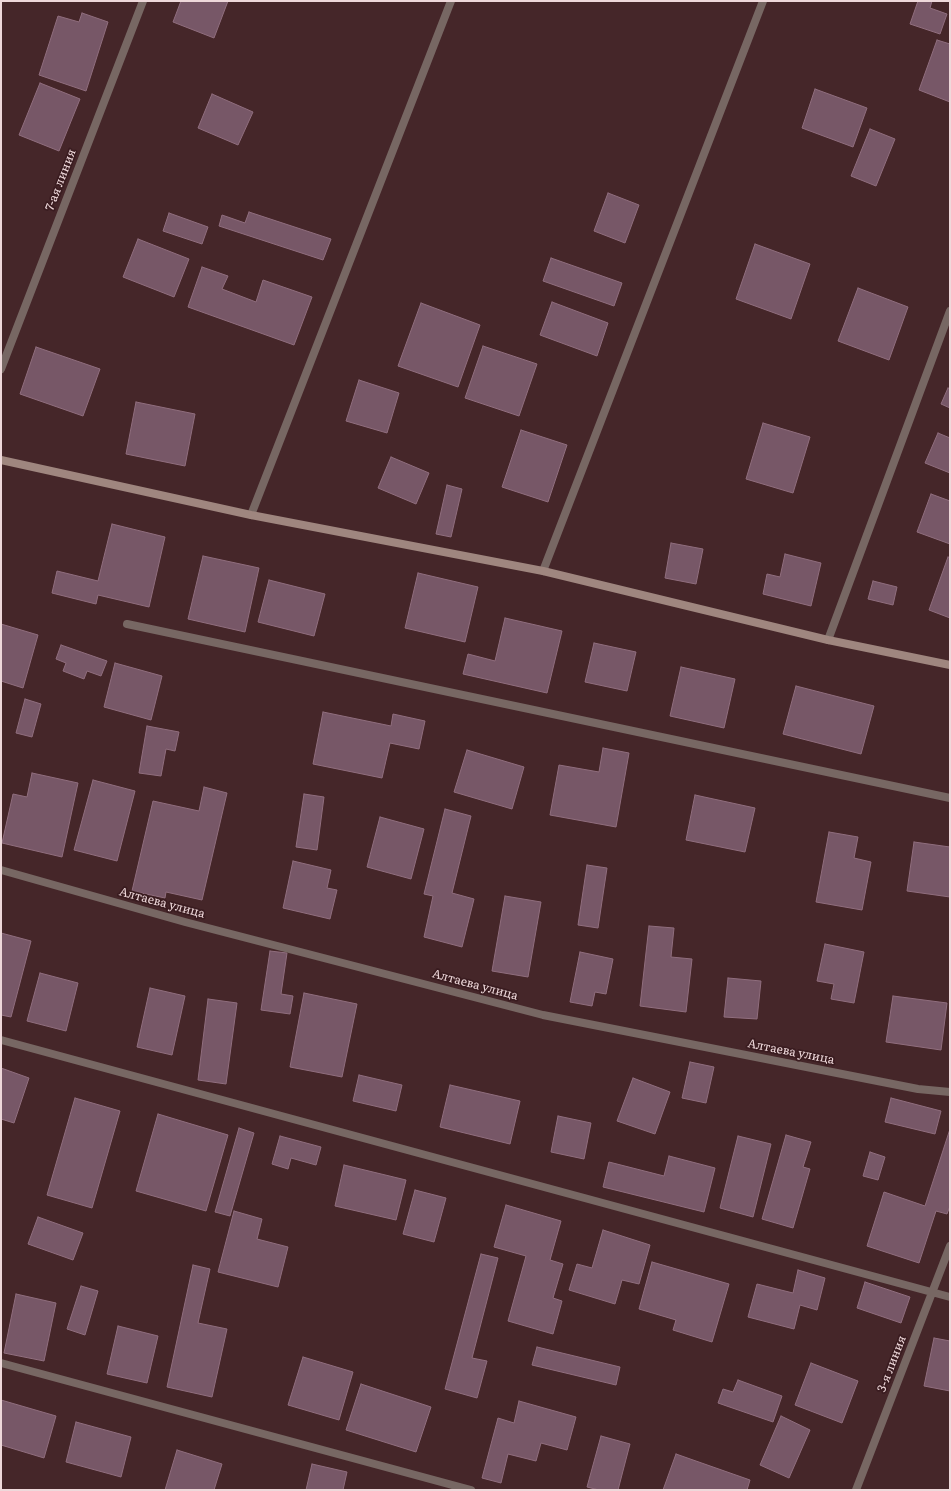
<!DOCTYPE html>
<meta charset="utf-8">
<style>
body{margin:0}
#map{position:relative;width:951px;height:1491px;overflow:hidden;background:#452629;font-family:Literata,serif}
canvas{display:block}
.frame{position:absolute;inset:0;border:2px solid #eed8da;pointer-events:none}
</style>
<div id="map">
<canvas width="951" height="1491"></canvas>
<div class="frame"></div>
</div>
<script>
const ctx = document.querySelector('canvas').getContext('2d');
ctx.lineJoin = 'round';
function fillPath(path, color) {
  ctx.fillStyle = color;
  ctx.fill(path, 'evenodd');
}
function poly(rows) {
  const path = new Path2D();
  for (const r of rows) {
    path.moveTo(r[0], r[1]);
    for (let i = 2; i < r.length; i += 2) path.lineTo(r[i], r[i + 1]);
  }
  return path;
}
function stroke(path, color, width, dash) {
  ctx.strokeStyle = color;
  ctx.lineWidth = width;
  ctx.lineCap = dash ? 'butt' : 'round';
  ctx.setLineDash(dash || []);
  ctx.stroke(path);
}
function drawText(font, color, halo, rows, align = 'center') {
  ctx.font = font + ' Literata,serif';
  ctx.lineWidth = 3.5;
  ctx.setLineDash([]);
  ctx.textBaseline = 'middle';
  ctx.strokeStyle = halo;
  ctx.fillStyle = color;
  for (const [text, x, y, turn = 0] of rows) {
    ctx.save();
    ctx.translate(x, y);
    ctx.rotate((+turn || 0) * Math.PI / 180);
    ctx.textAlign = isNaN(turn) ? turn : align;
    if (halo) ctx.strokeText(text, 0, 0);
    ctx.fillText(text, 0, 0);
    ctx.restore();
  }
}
const building = poly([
 [181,1,228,1,214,38,173,22,181,1],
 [918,1,932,1,930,8,947,14,940,34,910,24,918,1],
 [82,13,108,22,86,91,39,75,58,16,79,22,82,13],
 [937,40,950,44,950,102,919,90,937,40],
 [40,83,80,99,59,151,19,135,40,83],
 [815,89,867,108,853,147,802,128,815,89],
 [212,94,253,112,238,145,198,128,212,94],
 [870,129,895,139,876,186,851,176,870,129],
 [608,193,639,205,625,243,594,231,608,193],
 [249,212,331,239,323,260,219,226,222,215,245,223,249,212],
 [169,213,208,227,202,244,163,231,169,213],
 [138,239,189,259,174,297,123,277,138,239],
 [755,244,810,264,791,319,736,299,755,244],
 [551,258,622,283,614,306,543,281,551,258],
 [202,267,228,276,222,289,256,302,263,280,312,297,294,345,188,307,202,267],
 [858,288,908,307,889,360,838,341,858,288],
 [552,302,608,323,597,356,540,335,552,302],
 [421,303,480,325,458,387,398,366,421,303],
 [483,346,537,364,519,416,465,398,483,346],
 [36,347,100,369,83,416,20,394,36,347],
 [359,380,399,393,387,433,346,421,359,380],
 [948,388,950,389,950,408,941,404,948,388],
 [136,402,195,414,185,466,126,454,136,402],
 [763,423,810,437,793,493,746,479,763,423],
 [521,430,567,445,548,502,502,487,521,430],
 [938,433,950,438,950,473,925,463,938,433],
 [391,457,429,473,416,504,378,488,391,457],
 [447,485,462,489,451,537,436,534,447,485],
 [931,494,950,501,950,544,917,532,931,494],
 [112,524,165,537,149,607,98,595,96,604,52,593,57,571,98,581,112,524],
 [671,543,703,549,696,584,665,578,671,543],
 [785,554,821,563,811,606,763,594,767,574,780,577,785,554],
 [203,556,259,568,245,632,188,619,203,556],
 [948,557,950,558,950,618,929,610,948,557],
 [418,573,478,587,465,642,405,628,418,573],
 [269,580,325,594,314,636,258,622,269,580],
 [873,581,897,587,893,605,868,599,873,581],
 [505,618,562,631,547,693,463,674,468,654,495,661,505,618],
 [1,624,38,635,23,688,1,681,1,624],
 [594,643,636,652,627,691,585,682,594,643],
 [61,645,107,661,101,676,87,671,84,679,63,671,66,663,56,659,61,645],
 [115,663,162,676,151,720,104,707,115,663],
 [681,667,735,679,724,728,670,716,681,667],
 [796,686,874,706,861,754,783,734,796,686],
 [25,699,41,704,32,737,16,733,25,699],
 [323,712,391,726,393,714,425,721,419,749,390,743,382,778,313,764,323,712],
 [147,726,179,732,175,751,166,749,161,776,139,773,147,726],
 [603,748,629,753,616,827,550,815,559,765,599,772,603,748],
 [467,750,524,767,512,809,454,792,467,750],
 [32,773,78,783,62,857,2,843,13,794,27,797,32,773],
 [93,780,135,791,117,861,74,850,93,780],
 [204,787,227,793,202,900,166,892,165,898,132,891,153,801,199,811,204,787],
 [304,794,324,797,317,850,296,847,304,794],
 [695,795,755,808,745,852,686,840,695,795],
 [445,809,471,816,452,893,474,899,462,947,424,937,433,896,424,894,445,809],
 [380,817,424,829,411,879,367,867,380,817],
 [829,832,858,837,854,858,871,862,862,910,816,902,829,832],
 [914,842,950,847,950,897,907,891,914,842],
 [293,861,331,870,327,888,337,890,330,919,283,908,293,861],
 [587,865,607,868,598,928,578,925,587,865],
 [505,896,541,902,528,977,492,971,505,896],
 [649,926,674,928,671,957,692,959,686,1012,640,1006,649,926],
 [1,933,31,941,11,1017,1,1015,1,933],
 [825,944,864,952,854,1003,831,999,834,984,817,981,825,944],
 [270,951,287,953,281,994,293,996,290,1014,261,1010,270,951],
 [580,952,613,959,606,994,595,992,592,1006,570,1002,580,952],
 [40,973,78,983,66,1031,27,1021,40,973],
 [728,978,761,981,757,1019,724,1017,728,978],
 [150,988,185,996,172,1055,137,1047,150,988],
 [304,993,357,1004,342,1077,290,1067,304,993],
 [893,996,947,1003,941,1050,886,1042,893,996],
 [208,999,237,1003,226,1084,198,1080,208,999],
 [690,1062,714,1067,706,1103,682,1098,690,1062],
 [1,1068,29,1078,14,1123,1,1119,1,1068],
 [359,1075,402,1085,396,1111,353,1101,359,1075],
 [633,1078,670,1092,655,1134,617,1121,633,1078],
 [450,1085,520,1101,510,1144,440,1127,450,1085],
 [75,1098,120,1111,92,1208,47,1195,75,1098],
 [891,1098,941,1111,935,1134,885,1122,891,1098],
 [158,1114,228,1135,206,1211,136,1191,158,1114],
 [558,1116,591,1123,584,1159,551,1152,558,1116],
 [239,1128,254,1133,230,1216,215,1212,239,1128],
 [950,1129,950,1206,947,1214,936,1211,919,1263,867,1246,884,1192,925,1206,950,1129],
 [786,1135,811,1142,803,1167,810,1169,793,1228,762,1219,786,1135],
 [280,1136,321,1147,316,1165,291,1158,288,1169,272,1164,280,1136],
 [738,1136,771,1144,753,1217,720,1208,738,1136],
 [870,1152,885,1157,878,1180,863,1176,870,1152],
 [669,1156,715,1168,704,1212,603,1187,609,1162,664,1176,669,1156],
 [344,1165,406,1180,396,1220,335,1206,344,1165],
 [415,1190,446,1198,434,1242,403,1234,415,1190],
 [506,1205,561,1221,550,1260,563,1264,553,1298,562,1301,553,1334,508,1321,526,1256,494,1247,506,1205],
 [234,1211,262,1219,257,1239,288,1247,278,1287,218,1272,234,1211],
 [38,1217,83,1233,73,1260,28,1244,38,1217],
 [603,1230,650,1245,639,1284,622,1280,615,1304,569,1290,577,1264,592,1268,603,1230],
 [481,1254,498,1258,472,1358,487,1361,477,1398,445,1389,481,1254],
 [652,1262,729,1284,712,1342,673,1330,676,1320,639,1309,652,1262],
 [193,1265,210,1269,198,1323,227,1329,212,1397,167,1387,193,1265],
 [798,1270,825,1278,817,1310,800,1305,794,1329,748,1317,757,1284,793,1293,798,1270],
 [865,1282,910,1297,901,1323,857,1308,865,1282],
 [81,1286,98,1291,85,1335,67,1329,81,1286],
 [16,1294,56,1303,44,1361,4,1353,16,1294],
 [118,1326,158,1336,147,1383,107,1374,118,1326],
 [934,1338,950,1341,950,1391,924,1386,934,1338],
 [537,1347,620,1367,616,1385,532,1365,537,1347],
 [303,1357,353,1372,339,1420,288,1405,303,1357],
 [811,1363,858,1381,842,1423,795,1405,811,1363],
 [738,1380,782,1396,773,1422,718,1403,723,1389,733,1392,738,1380],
 [361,1384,431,1407,416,1452,346,1430,361,1384],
 [1,1400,56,1416,44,1458,1,1445,1,1400],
 [519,1401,576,1417,567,1450,541,1443,536,1461,508,1454,501,1483,482,1478,498,1418,514,1423,519,1401],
 [781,1416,810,1430,789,1478,760,1465,781,1416],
 [76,1422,131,1437,121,1477,66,1462,76,1422],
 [601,1436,630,1444,618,1490,599,1490,587,1487,601,1436],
 [177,1450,222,1464,214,1490,165,1490,177,1450],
 [676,1454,750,1480,747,1490,663,1490,676,1454],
 [312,1464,347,1472,343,1490,306,1490,312,1464]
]);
fillPath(building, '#775767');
stroke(building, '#906e7e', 1);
stroke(poly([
 [1,369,143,1],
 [251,515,451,1],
 [543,571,763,1],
 [127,624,950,798],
 [828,640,950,311],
 [1,870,185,922,543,1015,918,1089,950,1092],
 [1,1040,950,1297],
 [1,1363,471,1490],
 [856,1490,950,1246]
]), '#776763', 8);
stroke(poly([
 [1,460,251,515,543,571,828,640,950,665]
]), '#9f867f', 8);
drawText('12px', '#eed8da', '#3a1c20', [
 ["7-ая линия",61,180,-69],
 ["Алтаева улица",162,903,15],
 ["Алтаева улица",475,985,15],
 ["Алтаева улица",791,1052,11],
 ["3-я линия",892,1364,-69]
]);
</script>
